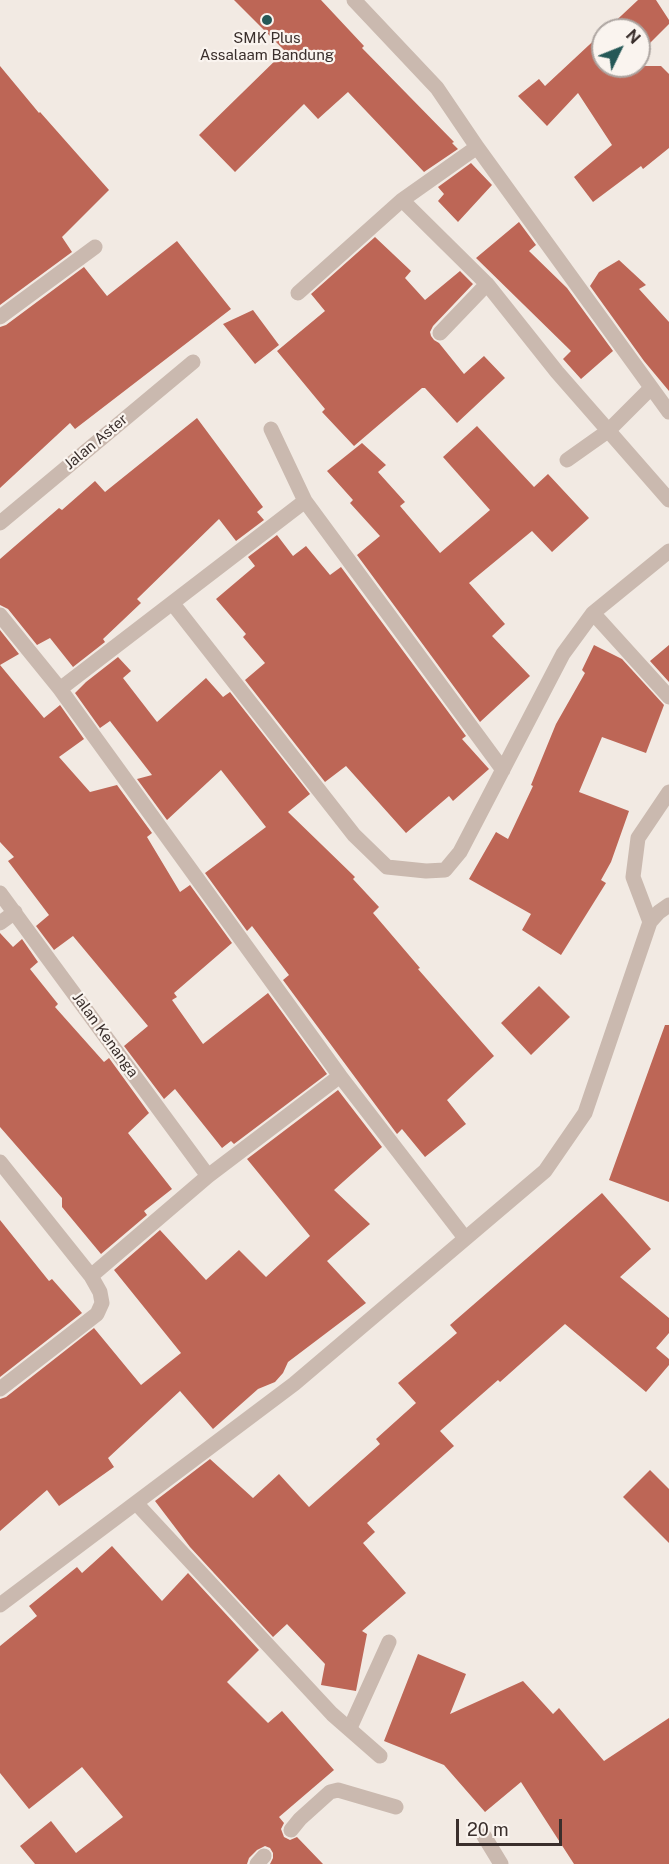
<!DOCTYPE html>
<style>
body{margin:0}
#map{position:relative;width:669px;height:1864px;overflow:hidden;background:#f2eae3;font-family:"Public Sans",sans-serif}
canvas{display:block}
.north{position:absolute;left:591px;top:18px;width:60px;height:60px;box-sizing:border-box;background:#faf4ef;border:2px solid #ada5a1;border-radius:50%;rotate:47deg;font-size:16px;font-weight:700;line-height:24px;text-align:center;color:#3a2f2c}
.north::after{content:'';display:block;margin:auto;width:21px;height:27px;background:#255857;clip-path:polygon(50% 0,100% 100%,50% 72%,0 100%)}
.scale{position:absolute;left:456px;top:1819px;width:106px;height:27px;box-sizing:border-box;border:3px solid #3a2f2c;border-top:0;padding-left:8px;font-size:18px;line-height:21px;white-space:nowrap;color:#3a2f2c;-webkit-text-stroke:4px #faf4ef;paint-order:stroke}
</style>
<div id="map">
<canvas width="669" height="1864"></canvas>
<div class="north">N</div>
<div class="scale">20 m</div>
</div>
<script>
const ctx = document.querySelector('canvas').getContext('2d');
ctx.lineJoin = 'round';
function fillPath(path, color) {
  ctx.fillStyle = color;
  ctx.fill(path, 'evenodd');
}
function poly(rows) {
  const path = new Path2D();
  for (const r of rows) {
    path.moveTo(r[0], r[1]);
    for (let i = 2; i < r.length; i += 2) path.lineTo(r[i], r[i + 1]);
  }
  return path;
}
function stroke(path, color, width, dash) {
  ctx.strokeStyle = color;
  ctx.lineWidth = width;
  ctx.lineCap = dash ? 'butt' : 'round';
  ctx.setLineDash(dash || []);
  ctx.stroke(path);
}
function drawText(font, color, halo, rows, align = 'center') {
  ctx.font = font + ' "Public Sans",sans-serif';
  ctx.lineWidth = 4.5;
  ctx.setLineDash([]);
  ctx.textBaseline = 'middle';
  ctx.strokeStyle = halo;
  ctx.fillStyle = color;
  for (const [text, x, y, turn = 0] of rows) {
    ctx.save();
    ctx.translate(x, y);
    ctx.rotate((+turn || 0) * Math.PI / 180);
    ctx.textAlign = isNaN(turn) ? turn : align;
    if (halo) ctx.strokeText(text, 0, 0);
    ctx.fillText(text, 0, 0);
    ctx.restore();
  }
}
fillPath(poly([
 [234,0,321,0,364,46,362,48,454,142,452,143,458,149,424,172,348,92,318,119,304,104,235,172,199,135,285,51],
 [638,0,656,0,669,20,669,24,639,54,639,30,606,30],
 [603,32,603,66,661,66,669,74,669,148,643,169,641,166,593,202,574,177,612,145,578,93,547,126,518,96,539,79,545,86],
 [0,66,39,113,40,112,109,190,62,237,72,252,0,305],
 [471,163,492,185,458,222,438,201,444,194,438,187],
 [519,222,536,245,529,251,567,288,613,351,581,379,563,359,571,351,476,258],
 [375,237,411,271,405,278,425,300,460,271,473,284,433,326,430,332,431,336,434,340,439,343,464,374,484,356,505,378,457,423,425,388,422,388,354,446,322,412,325,409,277,351,325,311,311,294],
 [177,241,231,309,75,429,70,423,0,488,0,327,6,325,84,267,107,296],
 [619,260,646,285,639,289,669,322,669,391,644,361,590,286,599,272],
 [253,310,279,345,255,364,223,324],
 [197,418,263,507,257,512,264,520,236,541,219,519,137,599,141,603,103,639,105,642,73,667,50,638,37,645,8,609,0,605,0,559,59,508,62,510,95,481,105,492],
 [477,426,534,487,548,474,589,518,552,552,532,531,469,583,505,624,492,636,530,676,480,722,357,555,380,536,350,503,353,500,327,471,362,443,386,465,378,472,405,502,400,506,440,553,490,510,443,457],
 [277,535,293,556,306,546,330,575,341,567,466,736,462,739,489,769,453,801,449,796,406,833,346,766,325,782,245,680,265,663,243,637,246,634,216,599,255,566,248,557],
 [0,630,19,654,0,665,44,718,60,705,84,739,59,757,90,792,117,785,152,833,147,837,180,892,190,885,232,943,174,993,177,997,172,1000,203,1044,268,993,327,1074,234,1144,231,1141,222,1148,175,1089,164,1099,124,1046,148,1026,73,936,54,950,36,926,49,915,8,861,14,857,0,842],
 [594,645,622,659,664,705,646,753,602,737,579,792,629,811,611,862,601,880,606,883,561,955,522,930,531,914,469,879,496,832,508,839,533,786,531,785,556,724,585,673,582,670],
 [669,645,669,682,650,661],
 [118,657,131,671,123,678,157,722,206,678,223,697,230,692,310,794,288,812,355,877,353,879,379,907,373,913,420,968,418,969,494,1056,447,1100,466,1124,425,1157,402,1129,397,1134,283,980,289,975,252,926,247,931,205,873,266,827,221,770,167,820,137,779,152,775,110,721,100,728,75,693,86,682],
 [0,933,13,947,22,939,38,962,30,969,58,1004,55,1007,104,1062,109,1058,149,1113,128,1133,172,1189,144,1211,147,1215,101,1254,62,1207,62,1198,0,1127],
 [539,986,570,1017,531,1055,501,1023],
 [665,1025,669,1025,669,1202,609,1180],
 [338,1090,382,1147,334,1190,370,1224,327,1261,366,1303,288,1362,283,1373,275,1382,258,1389,213,1429,180,1391,108,1458,114,1467,59,1506,47,1490,0,1531,0,1399,6,1397,94,1328,141,1385,181,1353,114,1270,160,1230,206,1280,239,1250,266,1277,310,1236,247,1159],
 [602,1193,651,1249,620,1277,669,1318,669,1333,656,1348,669,1359,669,1365,646,1392,565,1324,500,1382,498,1380,440,1431,454,1446,367,1523,375,1532,363,1543,406,1593,362,1631,367,1634,356,1691,321,1685,325,1664,287,1624,273,1637,190,1547,155,1501,210,1459,253,1498,279,1474,309,1507,380,1444,376,1439,416,1403,398,1383,457,1333,450,1325],
 [0,1220,49,1281,52,1279,82,1313,0,1377],
 [650,1470,669,1489,669,1543,623,1497],
 [112,1546,162,1601,188,1573,259,1650,227,1682,268,1723,282,1711,334,1770,279,1817,284,1823,281,1829,284,1837,290,1840,297,1837,323,1864,270,1864,273,1858,273,1853,270,1848,265,1846,257,1850,249,1858,247,1864,35,1864,20,1846,51,1821,76,1853,123,1817,82,1767,29,1809,0,1773,0,1646,37,1616,29,1606,77,1567,82,1573],
 [418,1654,466,1674,450,1714,523,1681,553,1714,559,1708,604,1761,669,1718,669,1864,574,1864,521,1782,485,1812,444,1765,384,1741]
]), '#bd6656');
stroke(poly([
 [350,1728,389,1642],
 [291,1830,300,1819,330,1792,338,1790,396,1807],
 [257,1864,264,1856]
]), '#cab9af', 15);
stroke(poly([
 [354,0,437,88,477,147],
 [402,200,477,147,669,412],
 [298,293,402,200,487,284],
 [0,317,95,247],
 [440,333,487,284,557,372,669,500],
 [271,429,305,501,503,770],
 [567,460,608,431,651,388],
 [0,523,193,362],
 [173,604,354,835,387,867,426,871,445,870,460,852,563,654,593,613,669,551],
 [593,613,669,697],
 [0,615,60,689,340,1076,465,1238],
 [60,689,305,501],
 [0,893,208,1176],
 [650,922,633,877,638,838,669,792],
 [0,923,15,912],
 [0,1162,91,1276,100,1292,102,1303,97,1314,0,1389],
 [91,1276,208,1176,340,1076],
 [136,1503,332,1714,380,1756],
 [0,1605,294,1384,545,1171,585,1113,650,922,659,912,669,905],
 [484,1836,501,1864]
]), '#cab9af', 15);
for (const [x, y, r, color] of [
 [267,20,6,"#255857"]
]) {
  const dot = new Path2D();
  dot.arc(x, y, r, 0, 2 * Math.PI);
  ctx.fillStyle = color;
  ctx.fill(dot);
  stroke(dot, '#faf4ef', 2);
}
drawText('15px', '#3a2f2c', '#faf4ef', [
 ["SMK Plus",267,38],
 ["Assalaam Bandung",267,55]
]);
drawText('15px', '#3a2f2c', '#faf4ef', [
 ["Jalan Aster",96,442,-40],
 ["Jalan Kenanga",105,1035,54]
]);
</script>
